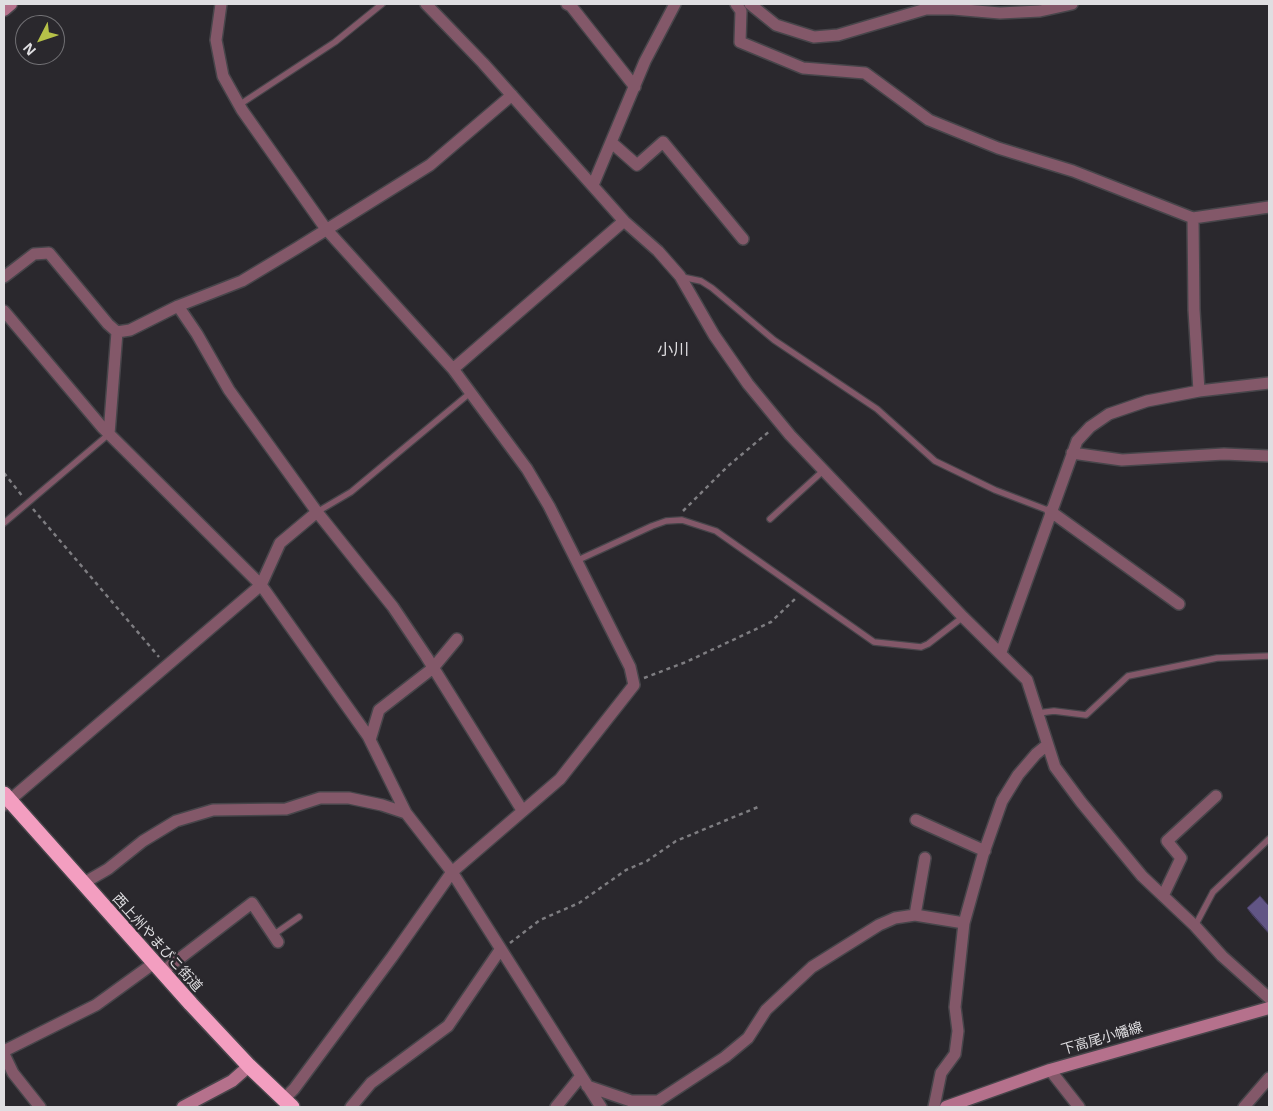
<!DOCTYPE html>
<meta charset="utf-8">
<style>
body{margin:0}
#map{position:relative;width:1273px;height:1111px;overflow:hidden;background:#2a282d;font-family:"Noto Sans",sans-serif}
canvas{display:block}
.frame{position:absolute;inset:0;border:5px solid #dfdee1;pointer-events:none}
.north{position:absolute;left:15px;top:15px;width:50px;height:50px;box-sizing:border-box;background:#2a282d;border:1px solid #727175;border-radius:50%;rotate:229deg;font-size:14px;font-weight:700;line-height:20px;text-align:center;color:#dfdee1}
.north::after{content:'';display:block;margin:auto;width:18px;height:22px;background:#b6c148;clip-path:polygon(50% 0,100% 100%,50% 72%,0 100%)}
</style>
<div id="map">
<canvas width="1273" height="1111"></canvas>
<div class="frame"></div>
<div class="north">N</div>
</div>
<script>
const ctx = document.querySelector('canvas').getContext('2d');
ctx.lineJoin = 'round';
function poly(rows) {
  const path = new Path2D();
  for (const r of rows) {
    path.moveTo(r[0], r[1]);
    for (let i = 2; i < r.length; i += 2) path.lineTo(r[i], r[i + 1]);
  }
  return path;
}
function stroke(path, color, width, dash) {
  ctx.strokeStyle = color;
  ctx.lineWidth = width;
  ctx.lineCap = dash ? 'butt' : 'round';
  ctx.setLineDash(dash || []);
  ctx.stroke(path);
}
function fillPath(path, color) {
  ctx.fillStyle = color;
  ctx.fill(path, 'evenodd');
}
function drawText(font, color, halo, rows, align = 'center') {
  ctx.font = font + ' "Noto Sans","Noto Sans JP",sans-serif';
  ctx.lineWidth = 4.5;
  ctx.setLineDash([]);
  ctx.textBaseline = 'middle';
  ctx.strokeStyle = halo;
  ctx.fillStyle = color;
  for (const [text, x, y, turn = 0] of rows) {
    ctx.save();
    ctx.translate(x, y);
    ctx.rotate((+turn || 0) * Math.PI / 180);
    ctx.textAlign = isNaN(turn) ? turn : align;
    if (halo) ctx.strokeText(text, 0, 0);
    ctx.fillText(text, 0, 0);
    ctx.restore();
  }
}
const lane = poly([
 [239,105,335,42,382,4],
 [682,277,701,281,712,288,774,340,877,409,935,461,995,490,1050,511],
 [317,512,351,492,470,393],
 [770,519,824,470],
 [4,523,109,434],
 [576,561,652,526,666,521,682,520,716,531,874,642,921,647,928,644,963,617],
 [1038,713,1054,711,1086,715,1128,676,1217,658,1269,656],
 [1195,926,1213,892,1269,839],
 [273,935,299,917]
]);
const street = poly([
 [221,4,216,40,223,76,242,110,326,229,453,369,527,469,549,506,630,667,634,685,560,779,452,872,392,957,294,1089,284,1099],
 [426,4,483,63,624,221,658,251,680,276,714,335,748,384,790,435,963,617,1027,680,1055,767,1081,802,1142,876,1195,926,1222,956,1269,998],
 [567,4,571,6,635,87],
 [736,4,741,11,740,42,803,68,865,73,929,120,998,148,1073,171,1193,218,1269,207],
 [750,4,776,25,814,37,838,35,926,9,953,9,1000,13,1040,11,1072,4],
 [612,143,637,165,663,142,743,239],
 [593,185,645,61,675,4],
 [1193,218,1194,310,1199,391],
 [4,277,34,254,49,253,108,324,117,332,130,330,178,306,242,281,297,248,430,165,512,95],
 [178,306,197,334,229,390,317,512,393,607,426,656,522,810],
 [4,311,102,427,261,585,368,736,406,813,452,872,601,1107],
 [453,369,624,221],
 [109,434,117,332],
 [1072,453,1122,460,1224,454,1269,456],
 [1050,511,1179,604],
 [1001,652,1077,441,1090,427,1109,414,1147,401,1199,391,1269,383],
 [370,740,379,710,433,668,457,639],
 [4,805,261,585,280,543,317,512],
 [916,820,985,851],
 [82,884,108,869,143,841,176,821,213,810,286,809,320,798,349,798,382,805,406,813],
 [1163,896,1181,858,1167,841,1216,796],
 [915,915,925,858],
 [162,972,252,903,278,942],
 [4,1051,96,1005,154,963],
 [4,1054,13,1073,40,1107],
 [1050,1070,1079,1107],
 [587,1086,631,1101,658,1101,725,1057,748,1038,766,1010,812,967,879,925,895,918,915,915,964,923],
 [351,1107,371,1083,448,1026,500,950],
 [556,1107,581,1076],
 [934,1107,941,1073,955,1054,958,1031,955,1007,964,923,983,855,1002,801,1018,775,1036,754,1047,745],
 [1244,1107,1269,1078]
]);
const secondary = poly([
 [4,10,11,4],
 [183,1107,232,1081,249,1066],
 [946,1107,1050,1070,1269,1008]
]);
const highway = poly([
 [4,794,191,1004,249,1066,292,1107]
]);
stroke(lane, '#47454a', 8);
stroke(street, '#47454a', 14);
stroke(secondary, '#47454a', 15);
stroke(highway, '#47454a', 18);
stroke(poly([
 [4,473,23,497],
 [33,509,159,657],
 [683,511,728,466,771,430],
 [644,678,686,662,771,622,797,597],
 [510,943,540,920,579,903,626,870,647,861,676,841,758,807]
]), '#7e7d81', 2.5, [4, 4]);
stroke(lane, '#835869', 5.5);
stroke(street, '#835869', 11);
stroke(secondary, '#b5718c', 12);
stroke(highway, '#f39ec0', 15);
fillPath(poly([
 [1269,906,1269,934,1252,915,1247,908]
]), '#534972');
const building = poly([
 [1260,896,1269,906,1269,933,1247,908,1260,896]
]);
fillPath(building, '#615585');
stroke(building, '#443c5d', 1);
drawText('14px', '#dfdee1', '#2a282d', [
 ["西上州やまびこ街道",157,943,48],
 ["下高尾小幡線",1102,1039,-16]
]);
drawText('16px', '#dfdee1', '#2a282d', [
 ["小川",673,350]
]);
</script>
